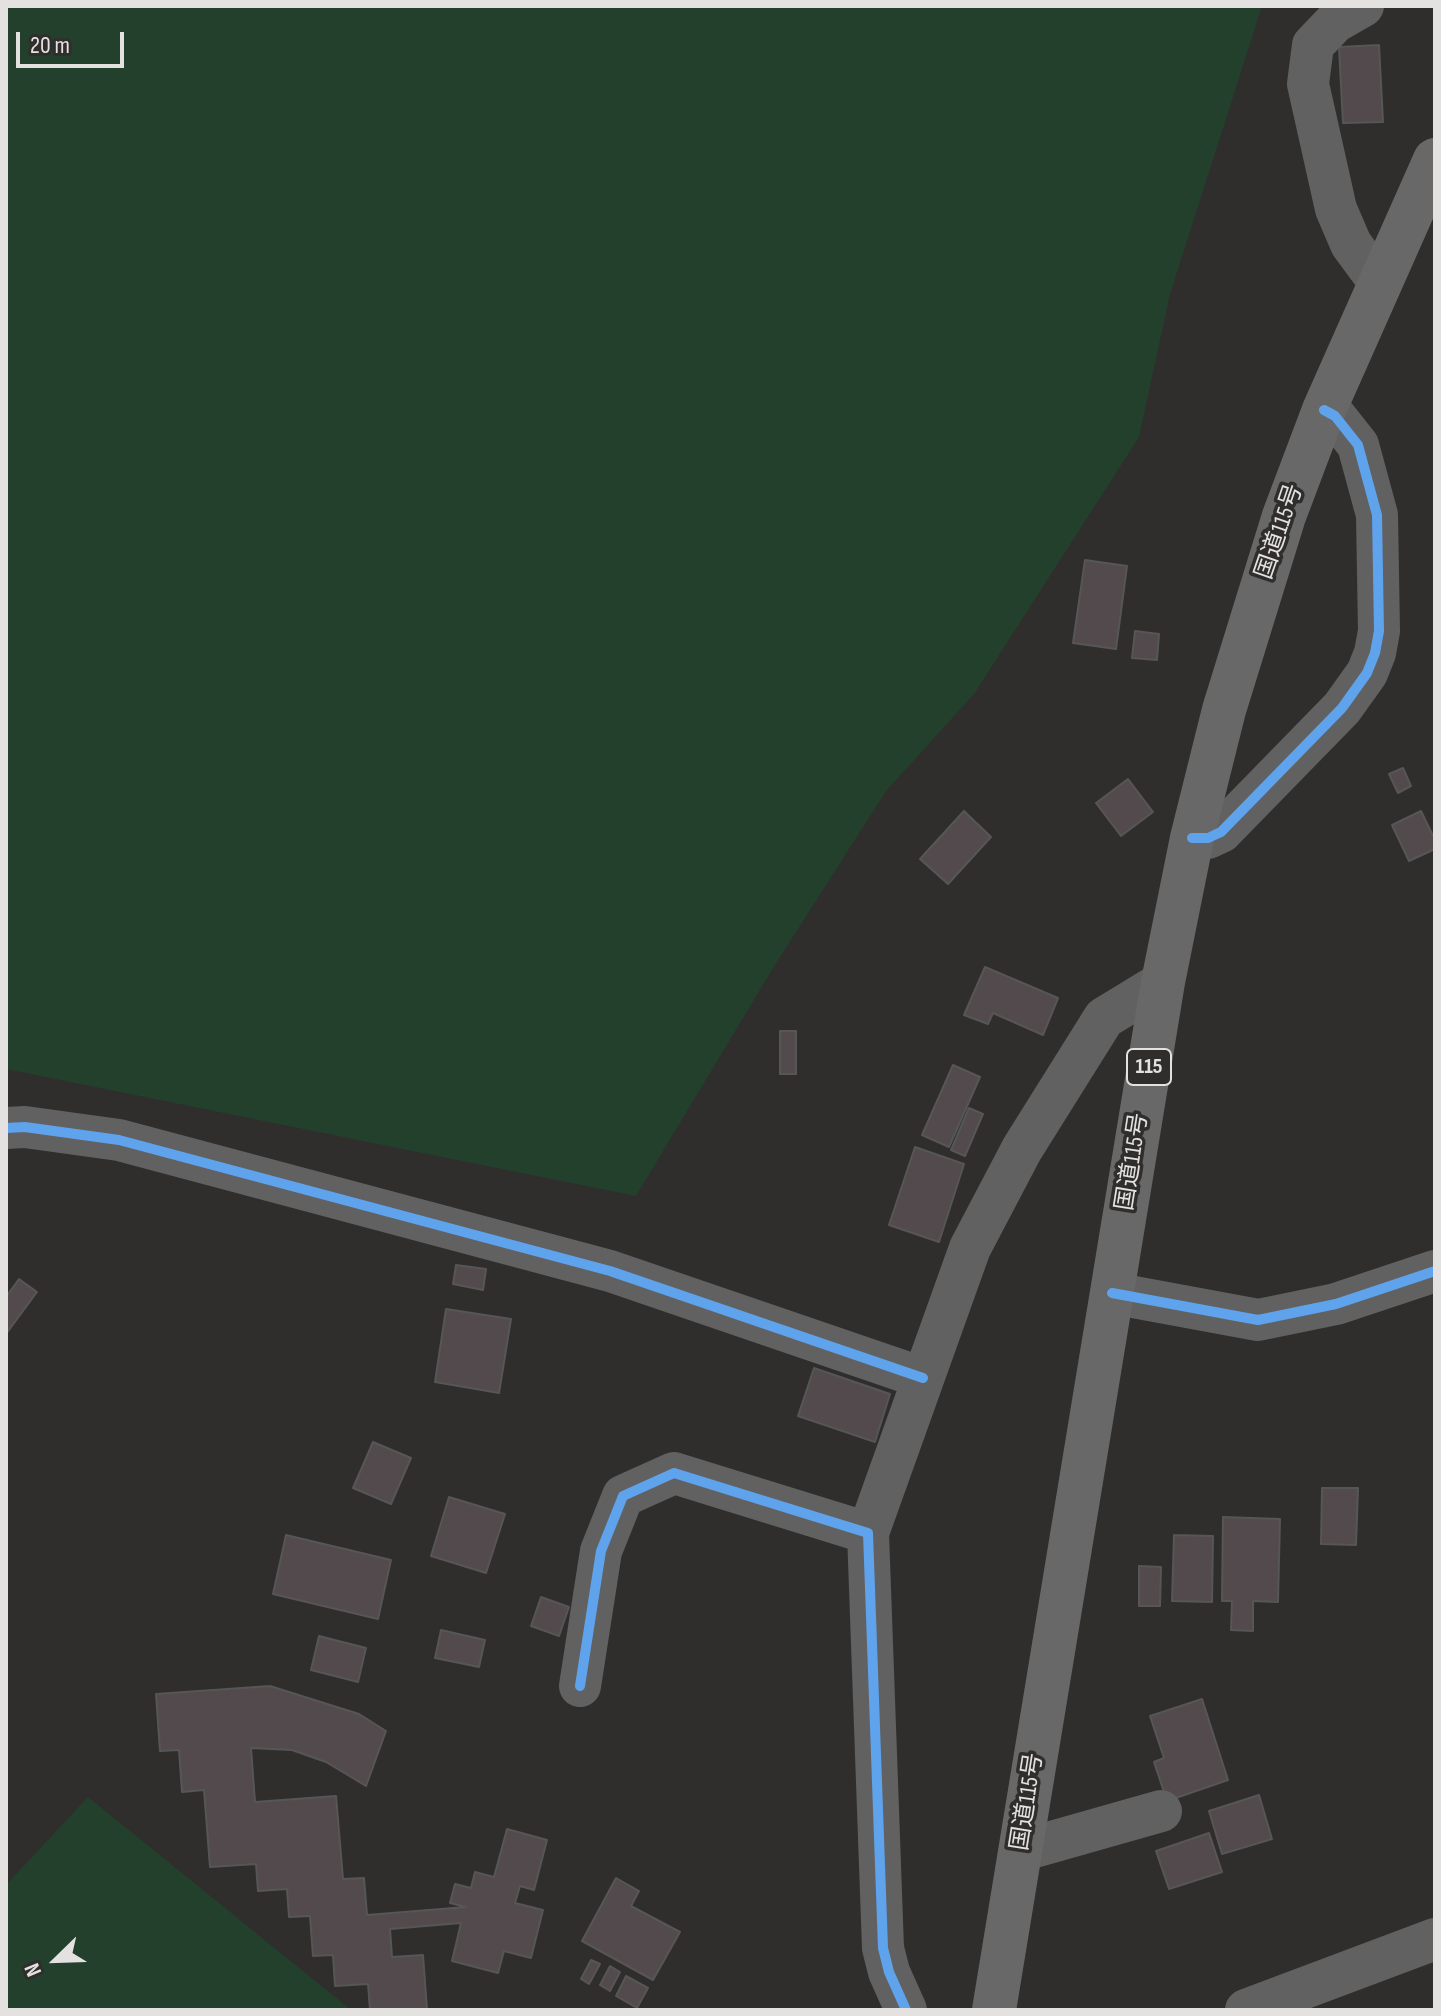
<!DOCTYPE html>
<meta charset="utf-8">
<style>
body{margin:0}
#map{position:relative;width:1441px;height:2016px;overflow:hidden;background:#2f2e2d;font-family:"Sofia Sans Condensed",sans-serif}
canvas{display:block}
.frame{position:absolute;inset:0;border:8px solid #e4e2e1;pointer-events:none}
.north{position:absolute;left:16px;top:1920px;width:80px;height:80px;-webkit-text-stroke:6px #302e2c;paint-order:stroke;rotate:247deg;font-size:22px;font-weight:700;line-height:32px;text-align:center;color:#e4e2e1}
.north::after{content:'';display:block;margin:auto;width:28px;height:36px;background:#e4e2e1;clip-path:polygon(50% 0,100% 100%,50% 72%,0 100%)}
.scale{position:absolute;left:16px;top:32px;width:108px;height:36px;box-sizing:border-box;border:4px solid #e4e2e1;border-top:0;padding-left:10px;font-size:24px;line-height:28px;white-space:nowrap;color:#e4e2e1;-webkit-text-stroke:6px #302e2c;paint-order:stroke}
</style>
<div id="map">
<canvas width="1441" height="2016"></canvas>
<div class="frame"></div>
<div class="north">N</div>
<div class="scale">20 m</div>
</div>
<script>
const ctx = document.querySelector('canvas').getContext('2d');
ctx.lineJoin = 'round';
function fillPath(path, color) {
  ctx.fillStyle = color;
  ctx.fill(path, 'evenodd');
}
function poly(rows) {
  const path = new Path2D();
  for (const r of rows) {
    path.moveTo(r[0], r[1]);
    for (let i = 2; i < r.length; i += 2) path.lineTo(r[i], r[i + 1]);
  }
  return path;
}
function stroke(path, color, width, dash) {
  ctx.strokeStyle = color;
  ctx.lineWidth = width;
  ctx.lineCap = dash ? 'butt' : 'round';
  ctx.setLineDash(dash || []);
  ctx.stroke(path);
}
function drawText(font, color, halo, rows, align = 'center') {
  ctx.font = font + ' "Sofia Sans Condensed","Noto Sans JP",sans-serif';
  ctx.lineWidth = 7;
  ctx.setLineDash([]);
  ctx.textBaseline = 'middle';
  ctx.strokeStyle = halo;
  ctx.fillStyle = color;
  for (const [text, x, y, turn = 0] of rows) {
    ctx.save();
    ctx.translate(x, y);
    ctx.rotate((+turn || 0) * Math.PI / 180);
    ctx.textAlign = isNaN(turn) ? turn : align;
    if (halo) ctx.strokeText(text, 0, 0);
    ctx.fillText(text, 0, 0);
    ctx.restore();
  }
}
fillPath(poly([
 [6,6,1262,6,1170,294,1139,437,974,694,886,791,773,968,636,1196,6,1069],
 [88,1797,351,2010,6,2010,6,1885]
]), '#23402d');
const building = poly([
 [1379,45,1383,122,1343,123,1339,47,1379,45],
 [1085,560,1127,566,1116,649,1073,643,1085,560],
 [1135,631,1159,634,1157,660,1132,658,1135,631],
 [1403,768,1411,786,1398,793,1389,774,1403,768],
 [1128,779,1153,812,1121,836,1096,803,1128,779],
 [964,811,991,837,948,884,920,859,964,811],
 [1421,811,1435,840,1435,849,1409,861,1392,825,1421,811],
 [985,967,1058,998,1043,1035,993,1013,988,1024,964,1015,985,967],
 [780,1031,796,1031,796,1074,780,1074,780,1031],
 [953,1065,980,1077,949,1147,922,1135,953,1065],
 [969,1108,983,1114,965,1156,951,1150,969,1108],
 [915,1147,964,1164,939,1242,889,1225,915,1147],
 [456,1265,486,1269,483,1290,453,1284,456,1265],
 [19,1279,37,1292,6,1334,6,1297,19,1279],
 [446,1309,511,1319,499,1393,435,1382,446,1309],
 [814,1368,890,1394,875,1442,798,1416,814,1368],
 [373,1442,411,1458,391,1504,353,1488,373,1442],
 [1322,1488,1358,1488,1356,1545,1321,1544,1322,1488],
 [449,1497,505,1514,486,1573,431,1556,449,1497],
 [1223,1517,1280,1519,1278,1602,1253,1601,1253,1631,1231,1630,1232,1601,1222,1601,1223,1517],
 [286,1535,391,1560,378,1619,273,1594,286,1535],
 [1174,1535,1213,1536,1212,1602,1172,1601,1174,1535],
 [1139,1566,1161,1567,1160,1606,1139,1606,1139,1566],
 [541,1597,569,1607,559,1636,531,1626,541,1597],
 [441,1630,485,1640,479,1667,435,1658,441,1630],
 [319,1636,366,1648,358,1682,311,1670,319,1636],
 [270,1686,359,1714,386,1731,366,1786,326,1762,292,1750,251,1748,255,1802,336,1796,343,1879,364,1878,367,1915,466,1907,450,1903,455,1884,471,1888,475,1872,494,1877,507,1829,547,1840,534,1890,520,1886,515,1903,543,1910,531,1958,504,1951,498,1973,452,1961,461,1923,390,1929,392,1957,423,1955,427,2010,370,2010,368,1984,335,1986,333,1955,313,1956,310,1916,289,1917,287,1889,258,1891,256,1864,210,1867,204,1790,182,1792,179,1750,160,1751,156,1694,270,1686],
 [1202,1699,1228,1780,1167,1801,1154,1762,1164,1758,1150,1716,1202,1699],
 [1259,1795,1272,1839,1222,1854,1209,1811,1259,1795],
 [1209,1833,1222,1872,1169,1889,1156,1851,1209,1833],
 [616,1878,639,1891,631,1906,680,1932,653,1980,582,1941,616,1878],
 [591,1960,600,1964,589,1984,581,1979,591,1960],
 [610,1966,620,1972,610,1991,600,1985,610,1966],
 [626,1976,648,1988,637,2008,616,1996,626,1976]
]);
fillPath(building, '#534a4d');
stroke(building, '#575656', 2);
stroke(poly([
 [1363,6,1335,22,1313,45,1308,84,1336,209,1351,244,1379,282],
 [1192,838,1208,838,1221,832,1342,708,1367,673,1375,653,1379,631,1377,515,1358,445,1335,416,1324,410],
 [6,1128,25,1127,119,1140,610,1271,923,1378],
 [1112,1293,1258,1320,1336,1304,1435,1271],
 [868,1533,970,1248,1022,1149,1104,1018,1163,982],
 [580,1686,601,1551,623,1496,674,1473,868,1533,883,1948,889,1972,906,2010],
 [1020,1851,1161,1811],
 [1246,2010,1435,1939]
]), '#616161', 42);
stroke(poly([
 [994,2010,1163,982,1192,838,1224,710,1284,516,1324,410,1435,160]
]), '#686868', 44);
stroke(poly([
 [1192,838,1208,838,1221,832,1342,708,1367,673,1375,653,1379,631,1377,515,1358,445,1335,416,1324,410],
 [6,1128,25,1127,119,1140,610,1271,923,1378],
 [1112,1293,1258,1320,1336,1304,1435,1271],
 [580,1686,601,1551,623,1496,674,1473,868,1533,883,1948,889,1972,906,2010]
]), '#60a3ed', 10);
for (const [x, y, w] of [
 [1149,1067,44]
]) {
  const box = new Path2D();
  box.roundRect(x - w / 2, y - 18, w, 36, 6);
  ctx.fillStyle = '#302e2c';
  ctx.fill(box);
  stroke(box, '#e4e2e1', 2);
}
drawText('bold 22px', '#e4e2e1', null, [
 ["115",1149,1067]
]);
drawText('24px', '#e4e2e1', '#302e2c', [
 ["国道115号",1280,532,-71],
 ["国道115号",1133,1162,-81],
 ["国道115号",1028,1802,-81]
]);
</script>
